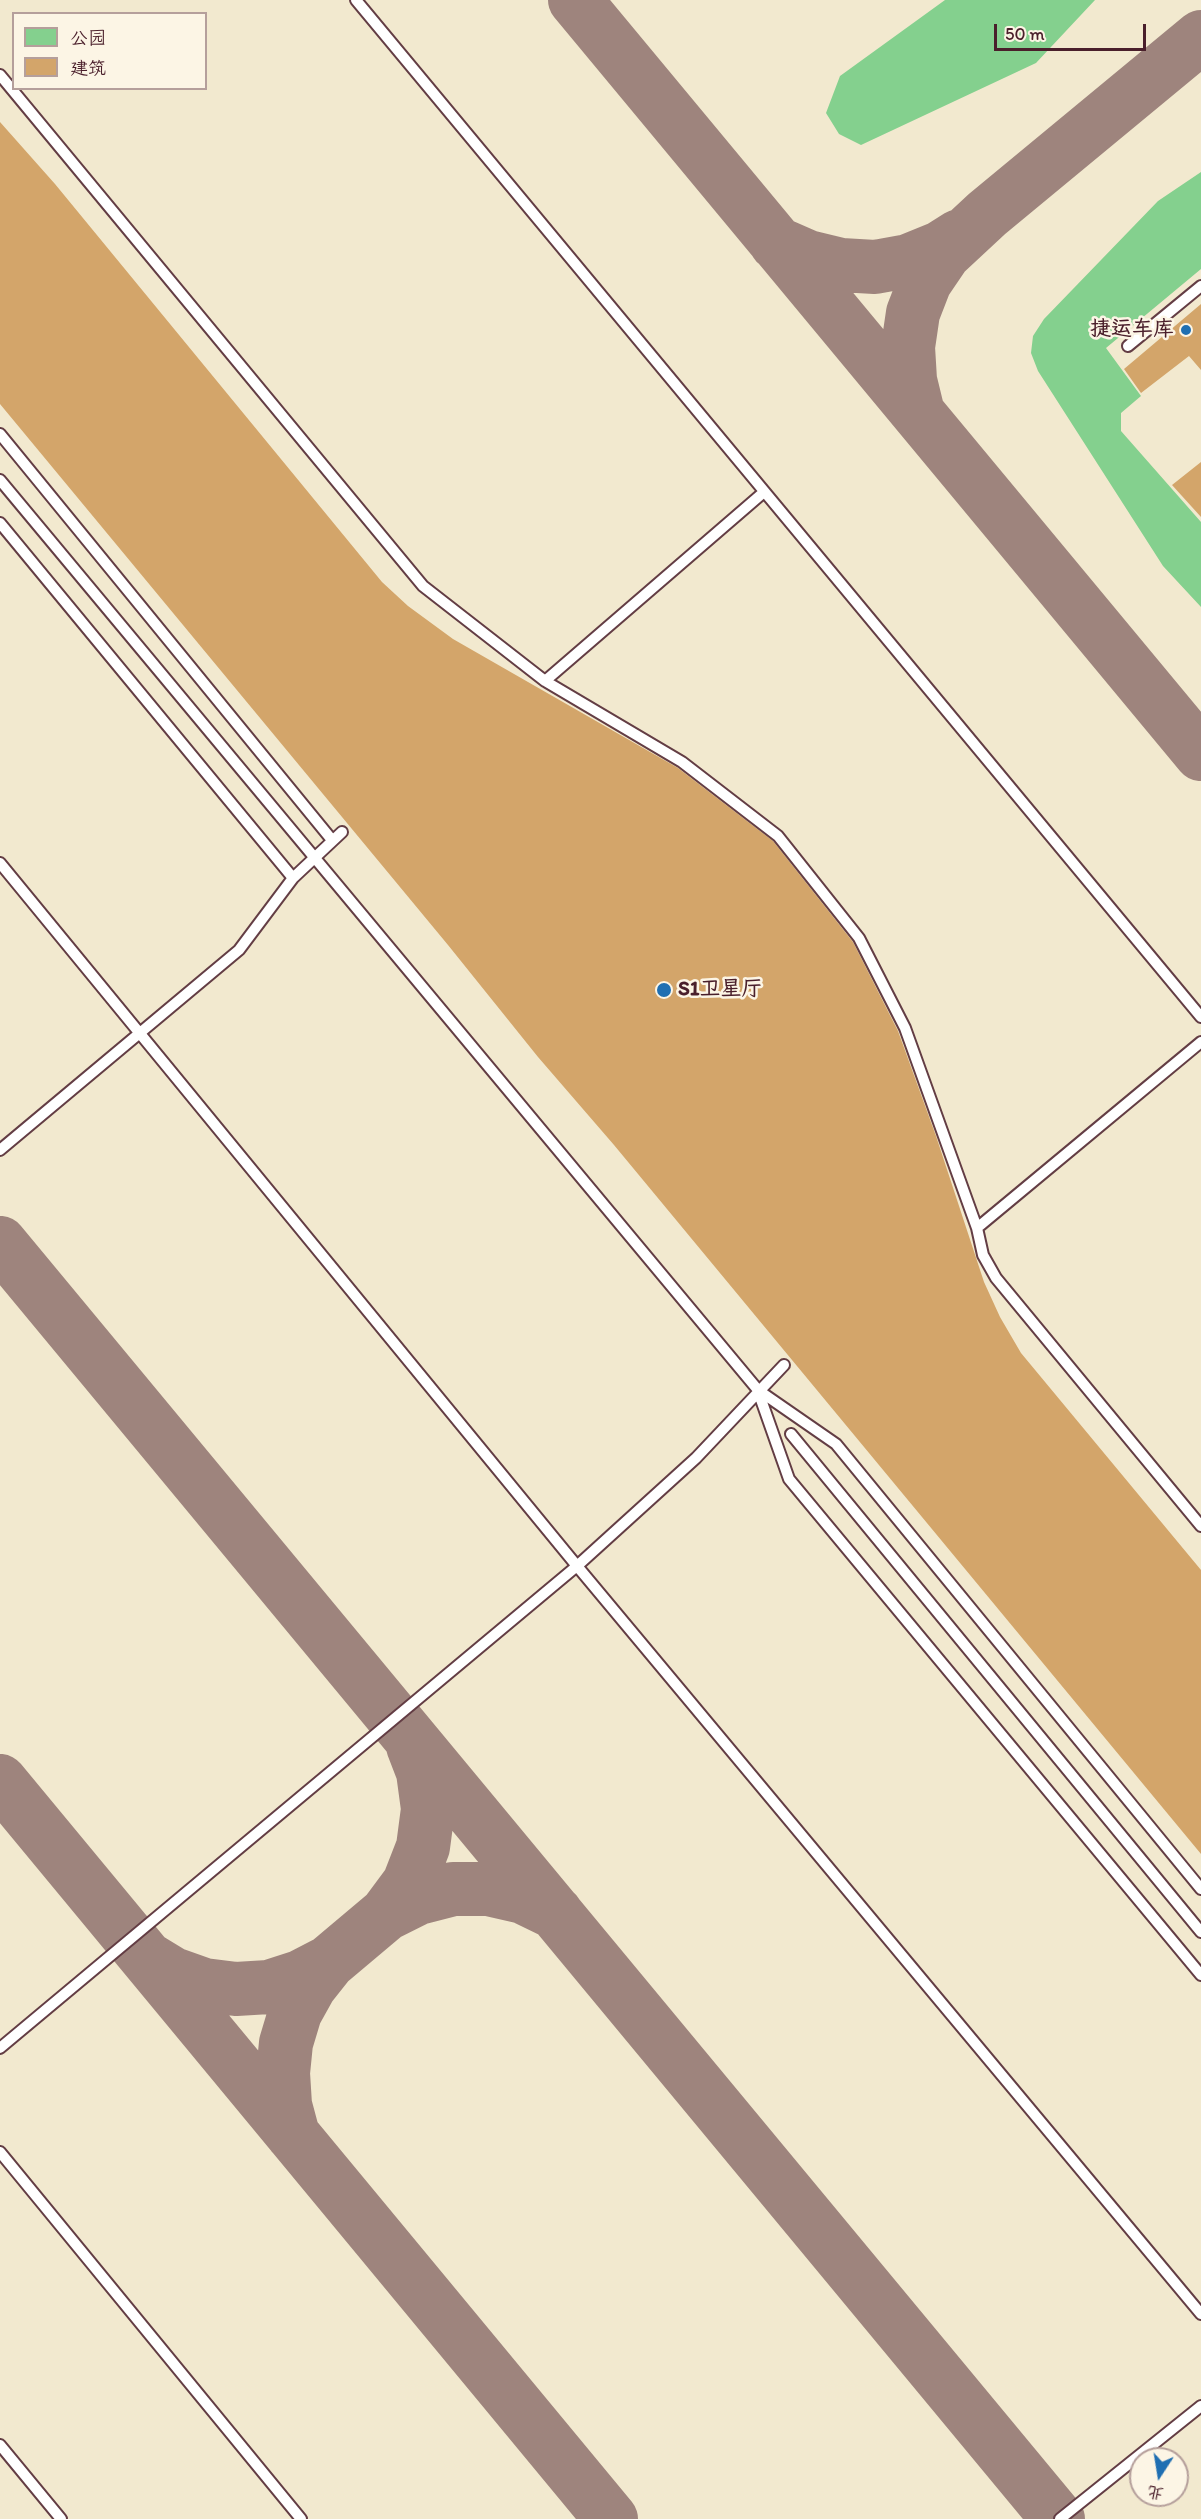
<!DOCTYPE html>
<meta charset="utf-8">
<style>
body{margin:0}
#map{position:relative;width:1201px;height:2519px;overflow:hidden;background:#f2e9cf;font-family:Itim,"LXGW WenKai TC",sans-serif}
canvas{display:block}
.legend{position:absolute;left:12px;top:12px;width:195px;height:78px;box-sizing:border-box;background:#fcf5e5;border:2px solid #b59f9b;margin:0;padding:8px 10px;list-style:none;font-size:18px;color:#4a1f2b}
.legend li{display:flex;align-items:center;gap:12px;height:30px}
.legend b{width:30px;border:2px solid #b59f9b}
.north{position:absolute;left:1129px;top:2447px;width:60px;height:60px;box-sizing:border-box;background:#fcf5e5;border:2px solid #b59f9b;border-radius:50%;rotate:192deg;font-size:16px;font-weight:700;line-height:24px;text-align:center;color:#4a1f2b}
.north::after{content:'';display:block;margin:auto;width:21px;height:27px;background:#1f6fb2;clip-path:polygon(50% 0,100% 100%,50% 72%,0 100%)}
.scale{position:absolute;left:994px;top:24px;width:152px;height:27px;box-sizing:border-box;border:3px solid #4a1f2b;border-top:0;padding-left:8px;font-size:18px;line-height:21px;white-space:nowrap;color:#4a1f2b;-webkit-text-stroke:4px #fcf5e5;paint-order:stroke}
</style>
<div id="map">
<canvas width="1201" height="2519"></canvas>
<ul class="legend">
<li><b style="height:16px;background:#84d08e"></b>公园</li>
<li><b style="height:16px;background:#d3a56a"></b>建筑</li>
</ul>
<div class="north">北</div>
<div class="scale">50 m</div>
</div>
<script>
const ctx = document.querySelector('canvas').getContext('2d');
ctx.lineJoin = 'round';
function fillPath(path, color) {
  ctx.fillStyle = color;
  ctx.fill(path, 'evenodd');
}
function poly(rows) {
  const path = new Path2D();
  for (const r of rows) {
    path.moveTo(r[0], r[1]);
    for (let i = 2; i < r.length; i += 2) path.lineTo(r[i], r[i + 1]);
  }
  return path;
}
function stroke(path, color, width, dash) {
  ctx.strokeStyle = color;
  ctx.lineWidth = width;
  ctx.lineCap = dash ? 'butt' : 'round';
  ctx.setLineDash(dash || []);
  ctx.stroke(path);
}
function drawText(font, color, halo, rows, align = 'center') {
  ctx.font = font + ' Itim,"LXGW WenKai TC",sans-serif';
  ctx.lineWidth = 5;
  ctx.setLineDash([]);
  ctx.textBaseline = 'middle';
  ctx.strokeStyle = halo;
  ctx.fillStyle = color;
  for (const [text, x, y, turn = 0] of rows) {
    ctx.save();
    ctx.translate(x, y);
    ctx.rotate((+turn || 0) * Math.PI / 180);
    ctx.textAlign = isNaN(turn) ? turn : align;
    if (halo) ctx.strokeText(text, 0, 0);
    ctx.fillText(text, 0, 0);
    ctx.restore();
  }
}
fillPath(poly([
 [945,0,1095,0,1036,63,861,145,839,134,826,113,840,76],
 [1201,172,1201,269,1106,348,1141,396,1121,413,1121,431,1201,522,1201,607,1163,566,1038,371,1031,353,1033,336,1044,319,1158,201]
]), '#84d08e');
stroke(poly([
 [575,0,1201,754],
 [776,243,808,257,841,265,875,267,908,261,940,248,959,236],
 [918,413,910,380,908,347,913,313,925,282,944,254,987,214,1201,37],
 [0,1243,1058,2519],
 [0,1781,611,2519],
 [386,1914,418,1898,453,1889,488,1889,523,1897,556,1913],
 [150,1960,173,1974,204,1985,236,1989,269,1987,300,1977,329,1962],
 [293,2135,285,2105,283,2073,286,2043,295,2013,310,1986,329,1962,386,1914,409,1883,423,1847,428,1809,423,1772,413,1746]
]), '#9e847d', 54);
fillPath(poly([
 [0,122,55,184,382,582,408,606,453,639,678,768,773,841,853,942,898,1031,936,1136,984,1282,1000,1317,1021,1353,1201,1570,1201,1854,614,1145,538,1057,448,945,0,404],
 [1201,304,1201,370,1189,356,1141,393,1124,369],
 [1201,462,1201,517,1172,485]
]), '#d3a56a');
const lane = poly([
 [356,0,1201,1017],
 [0,75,423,586,545,681,682,762,778,836,859,938,905,1028,977,1228,983,1255,996,1278,1201,1526],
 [1128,346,1201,286],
 [0,434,332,840],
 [0,480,758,1390,836,1444,1201,1889],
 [0,523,293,878],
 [545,681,764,492],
 [0,863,577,1566,1201,2314],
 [0,1150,239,950,293,878,342,832],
 [977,1228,1201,1042],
 [758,1391,789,1479,1201,1975],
 [791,1434,1201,1932],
 [0,2048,577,1566,696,1458,784,1365],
 [0,2152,301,2519],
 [0,2445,61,2519],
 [1060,2519,1201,2406]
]);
stroke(lane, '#633d44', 14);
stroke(lane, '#fff', 10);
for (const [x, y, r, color] of [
 [1186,330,6,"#1f6fb2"],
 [664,990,8,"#1f6fb2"]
]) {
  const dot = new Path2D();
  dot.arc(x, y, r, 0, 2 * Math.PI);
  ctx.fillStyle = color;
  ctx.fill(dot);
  stroke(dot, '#fcf5e5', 2);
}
drawText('bold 21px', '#4a1f2b', '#fcf5e5', [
 ["捷运车库",1174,330],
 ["S1卫星厅",678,990,"left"]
], 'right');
</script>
